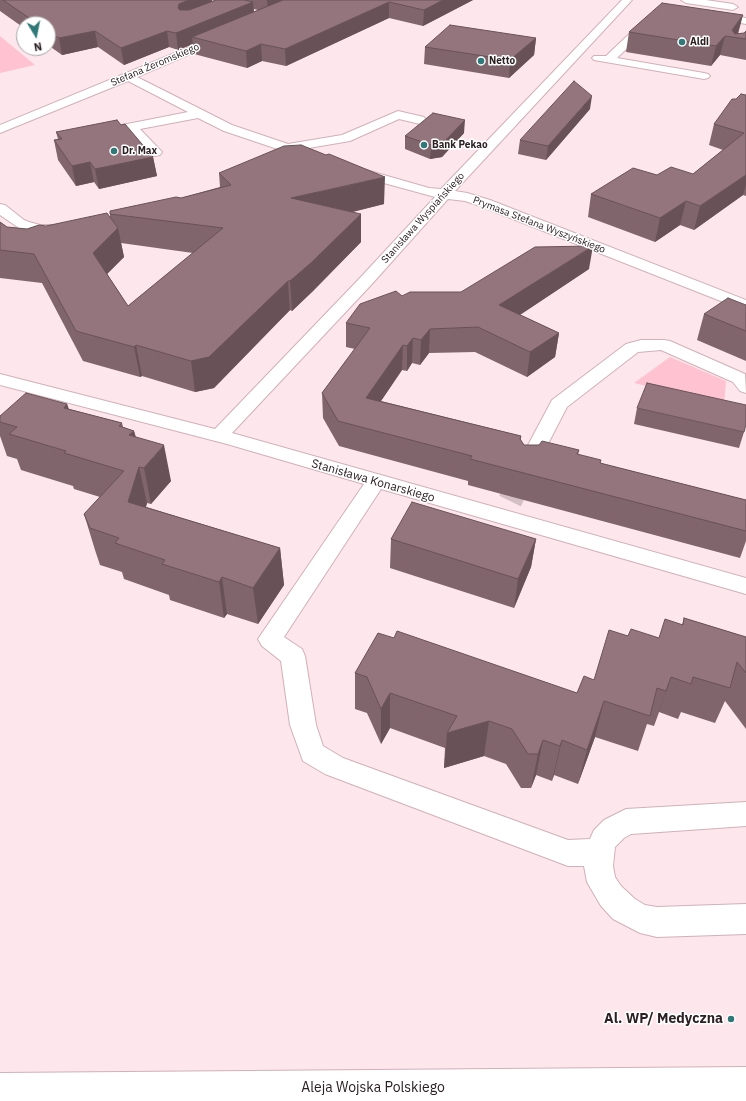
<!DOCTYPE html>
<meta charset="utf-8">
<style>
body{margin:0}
#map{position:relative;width:746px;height:1101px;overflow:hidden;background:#fde7ec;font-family:"IBM Plex Sans",sans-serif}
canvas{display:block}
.north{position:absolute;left:16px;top:16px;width:40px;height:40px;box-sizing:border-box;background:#fff;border:1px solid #aba6a7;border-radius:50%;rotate:170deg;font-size:11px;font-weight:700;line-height:16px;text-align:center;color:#2c2023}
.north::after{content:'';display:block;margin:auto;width:14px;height:18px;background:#307978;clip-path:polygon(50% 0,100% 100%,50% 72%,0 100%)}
</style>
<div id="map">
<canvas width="746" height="1101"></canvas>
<div class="north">N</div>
</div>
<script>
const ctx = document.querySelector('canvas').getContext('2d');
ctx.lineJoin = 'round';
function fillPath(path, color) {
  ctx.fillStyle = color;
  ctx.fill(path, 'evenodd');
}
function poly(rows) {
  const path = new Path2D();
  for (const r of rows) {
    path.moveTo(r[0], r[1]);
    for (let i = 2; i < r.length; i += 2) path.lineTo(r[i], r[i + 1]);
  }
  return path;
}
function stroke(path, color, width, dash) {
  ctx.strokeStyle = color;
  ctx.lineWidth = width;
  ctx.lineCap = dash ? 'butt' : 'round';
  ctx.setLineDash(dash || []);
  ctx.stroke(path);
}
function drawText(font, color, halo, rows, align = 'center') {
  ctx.font = font + ' "IBM Plex Sans",sans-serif';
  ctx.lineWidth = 3;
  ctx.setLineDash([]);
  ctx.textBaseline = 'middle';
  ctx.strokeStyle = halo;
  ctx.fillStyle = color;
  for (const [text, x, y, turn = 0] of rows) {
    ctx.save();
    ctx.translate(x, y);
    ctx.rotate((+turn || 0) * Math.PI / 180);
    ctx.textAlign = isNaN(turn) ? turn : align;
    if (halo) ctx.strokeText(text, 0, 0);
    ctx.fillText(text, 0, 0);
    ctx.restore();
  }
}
fillPath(poly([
 [0,36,35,65,0,73],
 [670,357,726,381,724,405,634,383]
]), '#ffc2d1');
stroke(poly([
 [513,494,525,470]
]), '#d3bfc4', 18, [18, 9]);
stroke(poly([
 [510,501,514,493]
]), '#d3bfc4', 24, [24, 12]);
const minor = poly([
 [622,0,632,0,455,191,467,193,490,200,746,300,746,311,480,206,465,201,448,199,371,285,232,433,746,578,746,594,381,489,284,637,302,649,305,656,316,725,323,746,343,758,568,840,590,839,594,830,604,820,626,809,746,802,746,826,631,834,624,838,615,847,613,866,615,877,621,886,635,899,645,905,657,907,746,904,746,934,657,937,640,933,613,919,601,906,587,882,584,866,568,866,325,774,303,761,290,725,281,661,262,646,258,639,364,484,227,444,0,385,0,374,215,429,359,279,435,197,351,174,349,171,351,168,356,167,429,188,441,189,622,0],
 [681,0,706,0,733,4,738,7,733,10,686,3,681,0],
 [713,12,746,18,746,24,709,17,708,15,713,12],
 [649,18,654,21,653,23,617,58,704,73,708,74,710,76,708,78,704,79,594,60,592,58,594,56,606,56,645,19,649,18],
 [221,34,225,35,226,37,225,39,137,77,232,125,288,144,342,135,398,111,424,117,426,120,424,123,420,124,399,119,350,141,303,149,315,153,317,156,315,159,310,160,224,131,198,118,140,129,162,152,160,155,155,156,150,155,128,132,107,136,103,135,101,132,103,129,107,128,188,112,128,81,0,133,0,125,221,34],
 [0,204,5,205,24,220,29,222,40,225,61,225,66,226,68,229,66,232,61,233,40,233,19,228,0,215,0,204],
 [641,340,664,340,670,341,745,374,746,393,740,391,733,382,661,350,638,352,567,407,535,469,528,470,521,469,518,464,552,400,626,344,641,340]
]);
const major = poly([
 [746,1067,746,1101,0,1101,0,1073,746,1067]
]);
stroke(minor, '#d2b0b8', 2);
stroke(major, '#d2b0b8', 2);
fillPath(minor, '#fff');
fillPath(major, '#fff');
fillPath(poly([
 [0,0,212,0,212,1,216,0,473,0,423,26,389,18,286,66,262,61,247,68,194,54,193,44,178,50,169,47,124,65,98,47,62,55,48,45,48,24,24,24,24,28,0,11],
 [254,9,258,10,254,12],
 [629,32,738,34,746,39,746,60,720,55,711,66,626,52],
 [536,38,534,55,509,78,424,64,425,47],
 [746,95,746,196,743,195,694,230,680,225,655,242,588,217,591,194,657,175,693,174,723,150,709,145,714,124,736,99],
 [590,109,546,160,518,154,520,140],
 [121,125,153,157,157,176,99,189,94,182,76,186,58,160,54,140,58,139,56,132],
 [464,133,442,157,430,159,405,149,405,136],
 [219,173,384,204,353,212,361,242,313,291,292,311,290,310,214,388,195,392,142,376,140,377,83,361,42,283,0,278,0,222,7,227,27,229,110,217,110,214,181,198,220,187],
 [121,243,193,253,128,306,107,274,124,257],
 [589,269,520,315,559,333,555,357,527,377,475,352,429,353,420,365,412,363,407,371,402,370,381,401,521,436,521,440,524,445,579,450,578,455,600,463,746,500,746,541,740,558,468,485,468,481,339,446,323,418,322,393,355,349,346,347,346,323,402,296,461,292],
 [746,305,746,361,697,340,704,314],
 [67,404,69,409,122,423,123,427,134,431,136,437,171,481,151,504,147,503,146,507,280,548,284,585,258,624,227,614,224,618,170,600,169,595,124,579,122,572,100,565,95,550,84,514,100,497,74,489,73,486,21,470,17,459,7,456,0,436,0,416],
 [637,408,744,432,739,448,634,424],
 [391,539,536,539,531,567,514,608,390,568],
 [684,618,746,637,746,729,725,701,715,723,681,712,678,719,659,712,654,726,647,724,638,751,595,737,578,784,554,775,552,781,536,775,531,788,521,788,506,764,484,756,444,768,445,748,390,728,381,744,367,713,355,709,355,673,394,638,577,693,594,680,628,636,659,638,682,625]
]), '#80656c');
fillPath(poly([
 [189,0,212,0,213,7,180,24,178,8,179,4],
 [267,0,297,0,268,12],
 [443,0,473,0,423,26,424,10],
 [253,2,254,18,192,37,193,44,178,50,176,33],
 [389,2,389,18,286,66,285,49],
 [743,15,738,34,736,38,732,30],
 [95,31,98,47,62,55,59,38],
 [167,31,169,47,124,65,121,48],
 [725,36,720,55,711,66,716,46],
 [536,38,534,55,509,78,510,60],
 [261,44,262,61,247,68,246,51],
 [592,96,590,109,546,160,548,146],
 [465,120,464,133,442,157,430,159,431,145],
 [153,157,157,176,99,189,95,169],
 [90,162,94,182,76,186,72,166],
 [746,175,746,185,743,195,694,230,700,206],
 [385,177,384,204,293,226,291,198],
 [686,201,680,225,655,242,660,218],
 [361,214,361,242,313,291,292,311,290,281],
 [118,228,124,257,99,282,93,253],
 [593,246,589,269,497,330,499,305],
 [288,281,290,310,214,388,195,392,191,361],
 [430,329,429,353,420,365,421,340],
 [559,333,555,357,527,377,530,352],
 [413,338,412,363,407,371,407,346],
 [136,345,142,376,140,377,134,347],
 [403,345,402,370,366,423,366,398],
 [67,404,77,440,64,408],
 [134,431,142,466,139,467,147,503,137,538,128,502,129,435],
 [164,445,171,481,151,504,144,468],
 [536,539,531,567,514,608,518,579],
 [280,548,284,585,258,624,253,588],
 [222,577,227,614,224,618,219,582],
 [671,677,659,712,654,726,666,691],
 [390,693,390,728,381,744,381,709],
 [604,701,595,737,578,784,587,750],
 [489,721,484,756,444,768,447,733],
 [543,740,536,775,531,788,538,754],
 [562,740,554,775,552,781,560,746]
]), '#685258');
const building = poly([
 [3,0,189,0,179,4,178,8,180,10,189,10,216,0,244,0,253,2,176,33,167,31,121,48,95,31,59,38,48,31,48,24,38,24,3,0],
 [283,0,443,0,424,10,389,2,285,49,261,44,246,51,192,37,283,0],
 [662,3,743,15,732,30,735,34,744,33,746,31,746,39,725,36,716,46,629,32,662,3],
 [450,25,536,38,510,60,425,47,450,25],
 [574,81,592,96,548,146,520,140,574,81],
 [741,94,746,95,746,175,700,206,686,201,660,218,591,194,633,168,657,175,671,167,693,174,744,133,714,124,732,99,736,99,741,94],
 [433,113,465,120,443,143,431,145,405,136,433,113],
 [117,120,121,125,125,124,153,157,95,169,90,162,72,166,54,140,62,139,56,132,117,120],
 [301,145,326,155,329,154,385,177,291,198,361,214,312,262,290,281,288,281,209,357,191,361,136,345,134,347,76,331,34,254,0,250,0,222,7,227,27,229,39,225,46,226,107,213,118,228,93,253,128,306,223,228,110,214,110,211,176,197,181,198,231,185,219,173,284,146,301,145],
 [593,246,499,305,559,333,530,352,478,327,430,329,421,340,413,338,407,346,403,345,366,398,521,436,520,439,524,445,539,445,542,441,579,450,577,454,601,460,600,463,746,500,746,531,470,459,472,456,338,421,322,393,370,328,346,323,360,304,396,291,402,296,410,292,461,292,535,247,593,246],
 [728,298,746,305,746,331,704,314,728,298],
 [647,383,746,405,746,424,744,432,637,408,647,383],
 [26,393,67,404,64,408,122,423,119,426,134,431,129,435,164,445,144,468,139,467,128,502,280,548,253,588,222,577,219,582,162,564,165,560,115,543,119,538,90,528,84,514,124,471,64,453,66,451,9,434,17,427,0,422,0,416,26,393],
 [412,502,536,539,518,579,391,539,412,502],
 [684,618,746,637,746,673,737,662,730,688,693,677,691,684,671,677,666,691,657,688,650,716,604,701,587,750,562,740,560,746,543,740,538,754,528,754,512,729,489,721,447,733,457,716,390,693,381,709,367,677,355,673,378,633,394,638,397,631,577,693,584,676,594,680,609,630,628,636,631,629,659,638,665,619,683,625,684,618]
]);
fillPath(building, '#95757d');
stroke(building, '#685258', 1);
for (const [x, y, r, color] of [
 [682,42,4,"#307978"],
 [481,61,4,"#307978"],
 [424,145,4,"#307978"],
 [114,151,4,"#307978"],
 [731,1019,4,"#307978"]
]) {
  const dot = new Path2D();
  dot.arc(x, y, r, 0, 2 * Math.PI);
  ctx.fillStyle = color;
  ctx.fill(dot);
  stroke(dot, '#fff', 1.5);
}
drawText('bold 10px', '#2c2023', '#fff', [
 ["Aldi",690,42],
 ["Netto",489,61],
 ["Bank Pekao",432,145],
 ["Dr. Max",122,151]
], 'left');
drawText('10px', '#2c2023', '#fff', [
 ["Stefana Żeromskiego",155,65,-23],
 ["Stanisława Wyspiańskiego",423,218,-48],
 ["Prymasa Stefana Wyszyńskiego",539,225,21]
]);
drawText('12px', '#2c2023', '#fff', [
 ["Stanisława Konarskiego",373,481,16]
]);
drawText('bold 14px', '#2c2023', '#fff', [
 ["Al. WP/ Medyczna",723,1019]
], 'right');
drawText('14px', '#2c2023', '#fff', [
 ["Aleja Wojska Polskiego",373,1088]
]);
</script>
